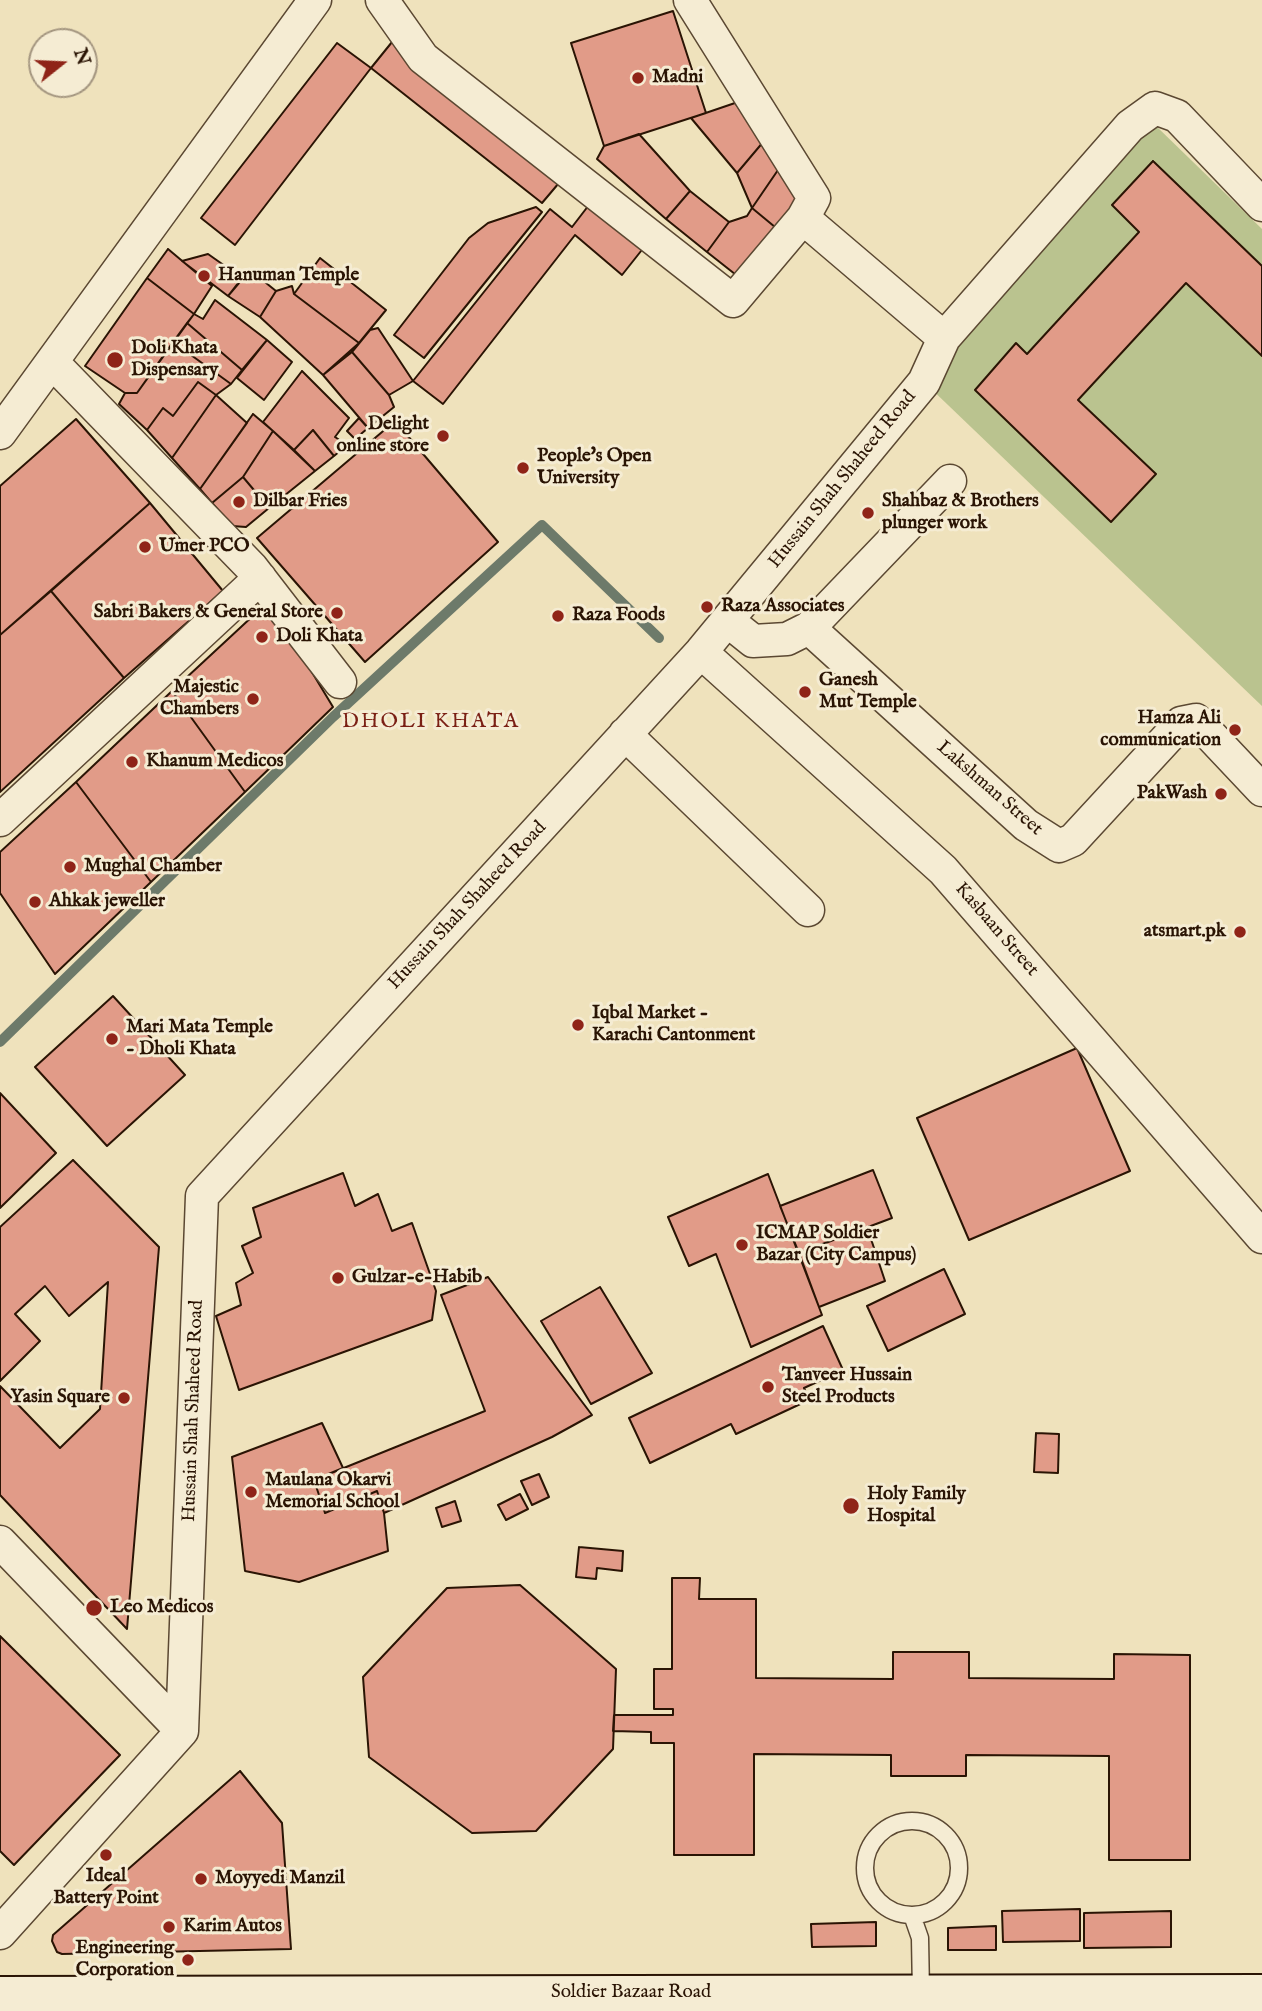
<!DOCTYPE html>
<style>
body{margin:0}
#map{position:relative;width:1262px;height:2011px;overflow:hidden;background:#efe2bc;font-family:"IM FELL English",serif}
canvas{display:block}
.north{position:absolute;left:28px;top:28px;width:70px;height:70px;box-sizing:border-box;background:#f5ecd3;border:2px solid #a49680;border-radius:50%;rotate:72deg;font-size:19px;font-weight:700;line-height:28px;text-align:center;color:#2a1404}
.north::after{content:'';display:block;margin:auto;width:24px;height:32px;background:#8f2418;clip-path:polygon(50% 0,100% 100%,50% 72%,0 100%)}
</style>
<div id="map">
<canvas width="1262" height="2011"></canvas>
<div class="north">N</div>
</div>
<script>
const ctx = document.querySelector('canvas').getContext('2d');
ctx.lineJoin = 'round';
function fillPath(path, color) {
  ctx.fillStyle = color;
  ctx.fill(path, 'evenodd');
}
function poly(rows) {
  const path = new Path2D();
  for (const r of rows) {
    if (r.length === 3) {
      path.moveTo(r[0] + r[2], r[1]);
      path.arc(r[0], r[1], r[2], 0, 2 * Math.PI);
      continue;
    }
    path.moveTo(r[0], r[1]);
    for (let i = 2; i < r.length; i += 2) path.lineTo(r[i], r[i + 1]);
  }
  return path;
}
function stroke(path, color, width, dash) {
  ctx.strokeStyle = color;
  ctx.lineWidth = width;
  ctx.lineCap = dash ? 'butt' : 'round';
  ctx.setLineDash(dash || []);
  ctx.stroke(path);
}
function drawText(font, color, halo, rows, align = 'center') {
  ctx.font = font + ' "IM FELL English",serif';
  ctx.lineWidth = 6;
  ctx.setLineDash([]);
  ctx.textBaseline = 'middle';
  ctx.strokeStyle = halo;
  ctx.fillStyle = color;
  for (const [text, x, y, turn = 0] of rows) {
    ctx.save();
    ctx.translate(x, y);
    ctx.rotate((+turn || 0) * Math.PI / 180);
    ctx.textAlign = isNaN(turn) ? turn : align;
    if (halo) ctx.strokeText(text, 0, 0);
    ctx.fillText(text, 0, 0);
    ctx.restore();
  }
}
fillPath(poly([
 [1154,124,1262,229,1262,706,924,382,1127,148]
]), '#bac38f');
stroke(poly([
 [0,1042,333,717,542,525,659,638]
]), '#6d7a6a', 10);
const building = poly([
 [673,11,706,113,604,146,571,43,673,11],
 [392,42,564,177,542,203,371,68,392,42],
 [337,43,371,68,235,245,201,218,337,43],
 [735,103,764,141,737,173,691,118,735,103],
 [639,134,690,191,666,219,597,159,604,146,639,134],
 [764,141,778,170,752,208,737,173,764,141],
 [1153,161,1262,266,1262,356,1186,283,1078,400,1156,474,1111,522,975,390,1016,343,1027,354,1139,232,1112,205,1153,161],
 [778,170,804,200,781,232,752,208,778,170],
 [690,191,729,222,707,252,666,219,690,191],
 [592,201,645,246,622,275,575,235,443,404,413,381,550,209,572,227,592,201],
 [536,207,542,212,424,358,394,335,469,238,488,223,536,207],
 [752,208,781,232,745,282,707,252,729,222,747,216,752,208],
 [168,249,212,286,194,314,147,278,168,249],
 [208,254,242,278,228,296,182,261,208,254],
 [320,258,386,310,359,343,294,294,320,258],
 [250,270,276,291,260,317,228,296,250,270],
 [147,278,194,314,137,393,125,393,85,366,147,278],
 [292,286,294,294,359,343,323,375,260,317,276,291,292,286],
 [215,300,267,340,242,370,187,323,194,314,203,319,215,300],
 [187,323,242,370,231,384,173,342,187,323],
 [378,328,413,381,389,395,352,352,370,330,378,328],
 [267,340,292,362,264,400,237,378,267,340],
 [173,342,231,384,216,395,198,382,173,416,163,408,147,430,119,404,125,393,137,393,173,342],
 [352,352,389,395,394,407,368,428,323,375,352,352],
 [302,371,349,418,335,437,347,445,334,456,313,430,294,450,263,422,302,371],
 [198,382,216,395,172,458,147,430,163,408,173,416,198,382],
 [216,395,247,423,200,489,172,458,216,395],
 [253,414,273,431,243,477,212,503,200,489,253,414],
 [359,418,368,428,355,439,347,431,359,418],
 [76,419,150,503,0,635,0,486,76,419],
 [395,421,498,542,365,662,257,538,395,421],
 [313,430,334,456,315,471,294,450,313,430],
 [273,431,315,471,269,508,243,477,273,431],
 [243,477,269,508,246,527,232,526,212,503,243,477],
 [150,503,223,591,124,678,51,591,150,503],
 [51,591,124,678,0,792,0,635,51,591],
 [269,601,333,707,245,792,172,691,269,601],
 [172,691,245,792,151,882,76,782,172,691],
 [76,782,151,882,55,974,0,893,0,852,76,782],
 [113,996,185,1075,107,1146,35,1067,113,996],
 [1077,1048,1130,1171,969,1240,917,1118,1077,1048],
 [0,1093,56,1153,0,1208,0,1093],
 [73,1160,159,1247,127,1629,0,1495,0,1386,60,1448,100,1409,108,1282,69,1316,45,1286,15,1314,40,1341,0,1381,0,1227,73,1160],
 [873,1170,892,1218,799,1253,780,1206,873,1170],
 [343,1173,355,1206,378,1194,392,1231,412,1223,436,1291,432,1320,239,1390,216,1316,241,1305,236,1283,253,1273,242,1246,261,1237,253,1208,343,1173],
 [768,1174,822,1315,751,1347,716,1254,689,1266,668,1217,768,1174],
 [867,1227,885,1281,819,1307,799,1253,867,1227],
 [944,1269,965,1314,888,1351,867,1306,944,1269],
 [488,1277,592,1415,552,1437,384,1513,377,1491,325,1513,314,1480,485,1411,441,1295,488,1277],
 [600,1287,652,1373,591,1404,541,1321,600,1287],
 [823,1326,843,1370,804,1388,809,1400,736,1434,731,1424,650,1463,629,1418,823,1326],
 [322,1423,343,1468,314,1480,325,1513,377,1491,384,1513,388,1551,299,1582,245,1571,232,1457,322,1423],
 [1036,1433,1059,1434,1058,1473,1034,1472,1036,1433],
 [539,1474,549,1497,532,1505,521,1481,539,1474],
 [520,1494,528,1509,506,1520,498,1505,520,1494],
 [455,1501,461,1521,442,1527,436,1508,455,1501],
 [579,1547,623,1551,622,1571,597,1568,596,1579,576,1577,579,1547],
 [672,1578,700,1578,699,1599,756,1599,756,1678,893,1679,893,1652,969,1652,969,1678,1114,1679,1114,1654,1190,1655,1190,1860,1109,1860,1109,1756,966,1755,966,1776,891,1776,891,1755,754,1754,754,1855,674,1855,674,1743,651,1743,651,1732,613,1731,614,1715,673,1715,673,1709,654,1709,654,1669,672,1669,672,1578],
 [520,1585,616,1669,613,1749,536,1831,472,1833,369,1757,363,1677,447,1588,520,1585],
 [0,1636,120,1755,14,1865,0,1851,0,1636],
 [240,1771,282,1823,291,1949,62,1954,57,1952,52,1941,53,1935,240,1771],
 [1080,1909,1080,1941,1003,1942,1002,1911,1080,1909],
 [1171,1911,1171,1947,1084,1948,1084,1913,1171,1911],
 [876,1922,876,1946,812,1947,811,1924,876,1922],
 [996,1926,996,1950,948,1950,948,1928,996,1926]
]);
fillPath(building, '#e19b88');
stroke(building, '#2a1404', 2);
const lane = poly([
 [912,1868,47],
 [912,1915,920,1938,921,1993]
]);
const street = poly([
 [382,0,423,58,733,301,803,218,944,338],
 [690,0,814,198,803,218],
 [53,363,252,568,340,682],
 [0,433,315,0],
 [728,621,753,641,787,639,809,628,1026,825,1059,846,1073,840,1181,723,1196,720,1262,790],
 [809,628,950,481],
 [701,652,943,870,1262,1237],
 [625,734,808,910],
 [0,820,260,578],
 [0,1542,182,1731],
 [0,1933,182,1731,202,1196,701,652,924,382,944,338,1130,126,1155,108,1177,116,1262,205]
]);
const secondary = poly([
 [0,1996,1262,1994]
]);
stroke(lane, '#5b4832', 19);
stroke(street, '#5b4832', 35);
stroke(secondary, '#2a1404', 42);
stroke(lane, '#f5ecd3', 16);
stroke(street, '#f5ecd3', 32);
stroke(secondary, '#f5ecd3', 38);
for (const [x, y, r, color] of [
 [638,78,7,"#8f2418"],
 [204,276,7,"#8f2418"],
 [115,360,9,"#8f2418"],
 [443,436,7,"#8f2418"],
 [523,468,7,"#8f2418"],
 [239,502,7,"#8f2418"],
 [868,513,7,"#8f2418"],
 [145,547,7,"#8f2418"],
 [707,607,7,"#8f2418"],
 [337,613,7,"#8f2418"],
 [558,616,7,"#8f2418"],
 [262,637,7,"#8f2418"],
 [805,692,7,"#8f2418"],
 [253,699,7,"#8f2418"],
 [1235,730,7,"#8f2418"],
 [132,762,7,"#8f2418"],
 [1221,794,7,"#8f2418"],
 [70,867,7,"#8f2418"],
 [35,902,7,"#8f2418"],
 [1240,932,7,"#8f2418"],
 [578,1025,7,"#8f2418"],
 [112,1039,7,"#8f2418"],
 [742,1245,7,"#8f2418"],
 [338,1278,7,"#8f2418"],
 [768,1387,7,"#8f2418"],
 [124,1398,7,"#8f2418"],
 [251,1492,7,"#8f2418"],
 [851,1506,9,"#8f2418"],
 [94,1608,9,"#8f2418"],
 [106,1855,7,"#8f2418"],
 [201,1879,7,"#8f2418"],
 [169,1927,7,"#8f2418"],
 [188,1960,7,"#8f2418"]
]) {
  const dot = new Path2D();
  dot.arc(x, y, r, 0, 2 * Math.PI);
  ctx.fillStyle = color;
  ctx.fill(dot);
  stroke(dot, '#f5ecd3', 2.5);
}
drawText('bold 19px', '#2a1404', '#f5ecd3', [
 ["Madni",652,78],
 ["Hanuman Temple",218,276],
 ["Doli Khata",131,349],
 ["Dispensary",131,371],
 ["Delight",429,425,"right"],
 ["online store",429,447,"right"],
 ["People's Open",537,457],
 ["University",537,479],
 ["Dilbar Fries",253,502],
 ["Shahbaz & Brothers",882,502],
 ["plunger work",882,524],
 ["Umer PCO",159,547],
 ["Raza Associates",721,607],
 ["Sabri Bakers & General Store",323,613,"right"],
 ["Raza Foods",572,616],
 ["Doli Khata",276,637],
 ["Ganesh",819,681],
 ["Mut Temple",819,703],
 ["Majestic",239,688,"right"],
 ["Chambers",239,710,"right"],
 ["Hamza Ali",1221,719,"right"],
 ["communication",1221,741,"right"],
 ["Khanum Medicos",146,762],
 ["PakWash",1207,794,"right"],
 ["Mughal Chamber",84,867],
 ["Ahkak jeweller",49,902],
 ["atsmart.pk",1226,932,"right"],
 ["Iqbal Market -",592,1014],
 ["Karachi Cantonment",592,1036],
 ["Mari Mata Temple",126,1028],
 ["- Dholi Khata",126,1050],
 ["ICMAP Soldier",756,1234],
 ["Bazar (City Campus)",756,1256],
 ["Gulzar-e-Habib",352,1278],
 ["Tanveer Hussain",782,1376],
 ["Steel Products",782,1398],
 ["Yasin Square",110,1398,"right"],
 ["Maulana Okarvi",265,1481],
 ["Memorial School",265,1503],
 ["Holy Family",867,1495],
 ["Hospital",867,1517],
 ["Leo Medicos",110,1608],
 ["Ideal",106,1877,"center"],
 ["Battery Point",106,1899,"center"],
 ["Moyyedi Manzil",215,1879],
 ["Karim Autos",183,1927],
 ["Engineering",174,1949,"right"],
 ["Corporation",174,1971,"right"]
], 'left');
drawText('19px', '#2a1404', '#f5ecd3', [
 ["Hussain Shah Shaheed Road",843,480,-51],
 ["Lakshman Street",989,789,41],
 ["Hussain Shah Shaheed Road",468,906,-47],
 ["Kasbaan Street",996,930,49],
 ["Hussain Shah Shaheed Road",194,1411,-88],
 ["Soldier Bazaar Road",631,1993]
]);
ctx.letterSpacing = '2px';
drawText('21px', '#7a1f14', '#f5ecd3', [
 ["DHOLI KHATA",431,723]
]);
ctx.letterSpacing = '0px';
</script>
